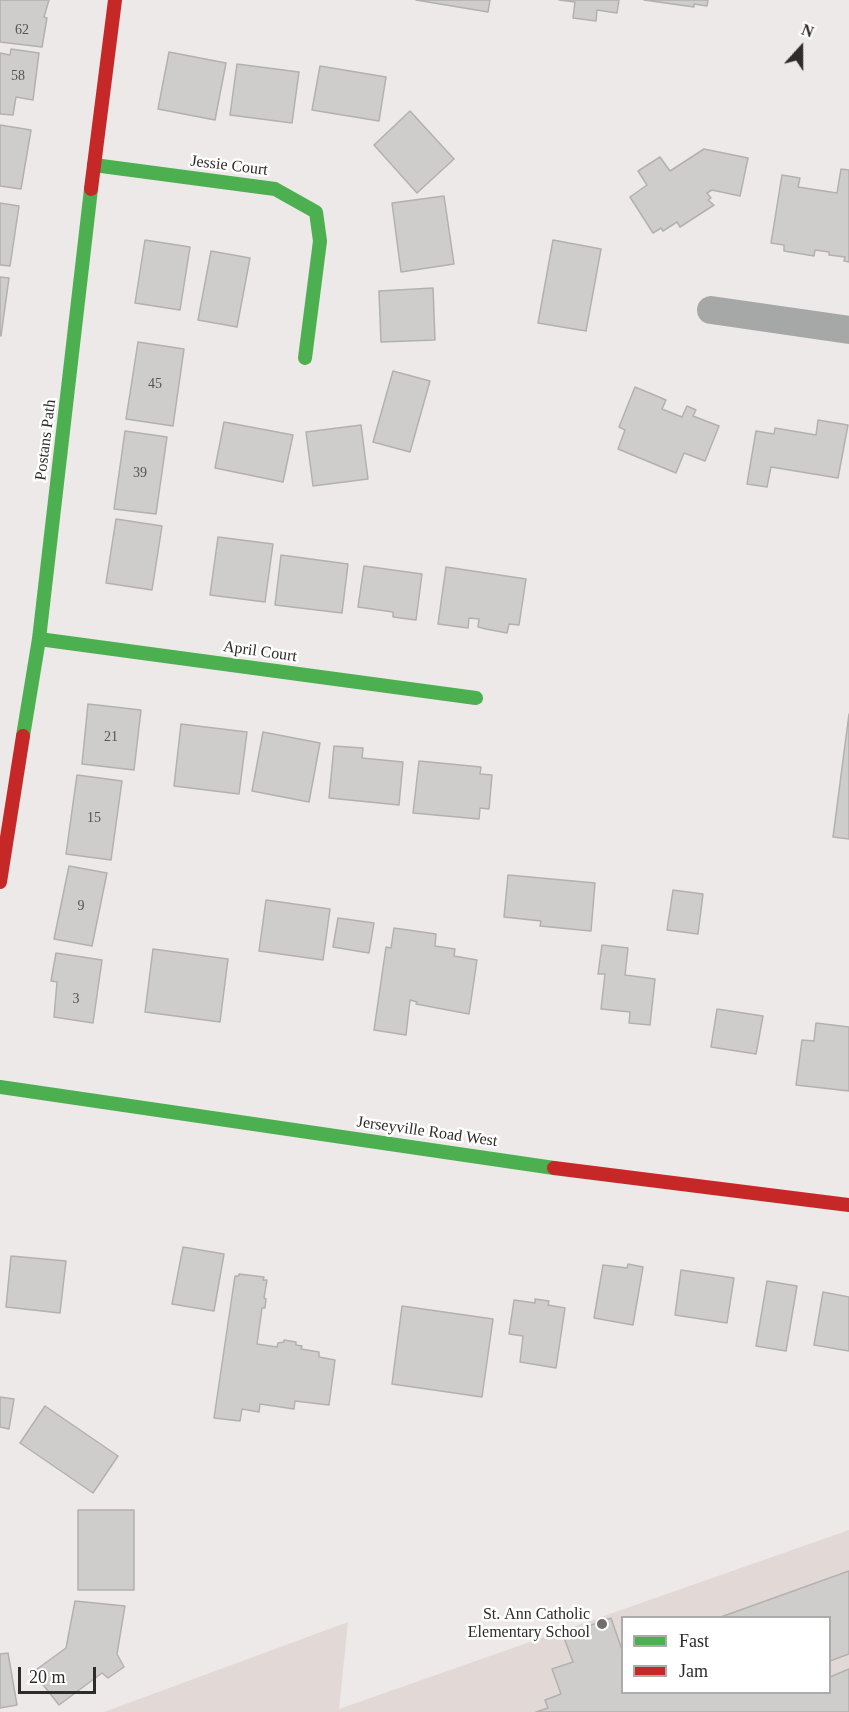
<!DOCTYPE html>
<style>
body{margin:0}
#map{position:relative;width:849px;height:1712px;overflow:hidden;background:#ece9e8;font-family:Georgia,serif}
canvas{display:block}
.legend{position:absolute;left:621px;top:1616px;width:210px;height:78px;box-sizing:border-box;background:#fff;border:2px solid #ababaa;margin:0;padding:8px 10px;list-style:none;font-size:18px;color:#2e2c2b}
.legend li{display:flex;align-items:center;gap:12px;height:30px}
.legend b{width:30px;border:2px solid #ababaa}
.north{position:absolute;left:771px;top:18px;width:60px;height:60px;-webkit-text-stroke:4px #fff;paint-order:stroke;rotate:21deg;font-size:16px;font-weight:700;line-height:24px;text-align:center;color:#2e2c2b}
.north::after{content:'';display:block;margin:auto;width:21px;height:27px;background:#2e2c2b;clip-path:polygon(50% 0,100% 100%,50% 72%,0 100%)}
.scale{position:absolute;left:18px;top:1667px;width:78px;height:27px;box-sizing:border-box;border:3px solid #2e2c2b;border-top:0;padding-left:8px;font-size:18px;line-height:21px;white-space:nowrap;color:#2e2c2b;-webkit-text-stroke:4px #fff;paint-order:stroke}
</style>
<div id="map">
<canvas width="849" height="1712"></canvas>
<ul class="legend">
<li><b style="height:8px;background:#4caf50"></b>Fast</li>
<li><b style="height:8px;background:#c62828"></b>Jam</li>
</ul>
<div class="north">N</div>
<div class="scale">20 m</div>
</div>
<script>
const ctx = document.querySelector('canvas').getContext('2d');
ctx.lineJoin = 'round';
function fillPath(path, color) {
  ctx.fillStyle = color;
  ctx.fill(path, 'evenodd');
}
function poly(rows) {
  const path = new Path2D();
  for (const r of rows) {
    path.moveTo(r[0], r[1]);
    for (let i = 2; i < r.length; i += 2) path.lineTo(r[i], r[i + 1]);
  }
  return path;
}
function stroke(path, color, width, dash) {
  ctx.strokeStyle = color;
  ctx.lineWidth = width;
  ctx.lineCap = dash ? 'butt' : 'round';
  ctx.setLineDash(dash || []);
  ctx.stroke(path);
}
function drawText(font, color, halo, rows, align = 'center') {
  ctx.font = font + ' Georgia,serif';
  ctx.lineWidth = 5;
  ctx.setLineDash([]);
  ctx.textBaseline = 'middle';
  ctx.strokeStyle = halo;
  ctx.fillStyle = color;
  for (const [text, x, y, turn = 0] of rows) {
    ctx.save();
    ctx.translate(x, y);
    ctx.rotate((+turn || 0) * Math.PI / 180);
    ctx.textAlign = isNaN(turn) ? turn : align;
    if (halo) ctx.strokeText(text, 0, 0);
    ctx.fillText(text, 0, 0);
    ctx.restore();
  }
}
fillPath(poly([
 [849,1530,849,1712,104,1712,348,1622,339,1709],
 [622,1618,830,1618,830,1692,622,1692]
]), '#e2d9d6');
const building = poly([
 [0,0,49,0,44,17,47,18,42,47,0,42,0,0],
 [416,0,490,0,488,12,416,0],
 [559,0,619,0,617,13,597,10,596,21,573,18,575,2,559,0],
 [644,0,708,0,707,6,694,4,694,7,644,0],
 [11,49,39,53,33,100,16,97,13,115,0,114,0,53,10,55,11,49],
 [169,52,226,63,215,120,158,109,169,52],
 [237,64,299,72,292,123,230,115,237,64],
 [320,66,386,77,379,121,312,110,320,66],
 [410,111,454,159,417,193,374,145,410,111],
 [0,125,31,130,21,189,0,186,0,125],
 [704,149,748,158,740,196,712,190,707,193,711,198,708,200,714,205,680,227,677,222,663,231,661,228,653,233,630,197,647,185,638,171,660,157,670,171,704,149],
 [841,169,849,170,849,262,844,261,845,257,829,255,829,252,815,250,814,256,784,251,784,245,771,243,782,175,800,178,798,187,837,193,841,169],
 [444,196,454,264,401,272,392,203,444,196],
 [0,203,19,206,10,266,0,265,0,203],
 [145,240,190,247,180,310,135,303,145,240],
 [553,240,601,249,586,331,538,323,553,240],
 [211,251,250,258,237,327,198,320,211,251],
 [0,277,9,278,1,336,0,335,0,277],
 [433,288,435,340,381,342,379,291,433,288],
 [138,342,184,349,173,426,126,419,138,342],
 [393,371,430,381,410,452,373,442,393,371],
 [635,387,666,400,662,409,682,417,687,406,696,410,693,416,719,426,705,461,684,453,676,473,618,449,625,430,619,427,635,387],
 [818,420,848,425,838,478,771,467,767,487,747,484,756,431,774,434,775,428,816,435,818,420],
 [224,422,293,435,283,482,215,468,224,422],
 [361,425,368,479,313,486,306,432,361,425],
 [125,431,167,437,156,514,114,509,125,431],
 [116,519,162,526,152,590,106,583,116,519],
 [218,537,273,544,265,602,210,595,218,537],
 [281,555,348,564,342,613,275,605,281,555],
 [364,566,422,574,416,620,393,617,393,612,358,607,364,566],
 [446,567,526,579,519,625,509,624,507,633,486,629,478,627,479,619,469,618,468,628,438,624,446,567],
 [88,704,141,710,134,770,82,764,88,704],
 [849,714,849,839,833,837,849,714],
 [181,724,247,732,239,794,174,786,181,724],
 [263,732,320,743,309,802,252,791,263,732],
 [334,746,363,748,362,758,403,762,399,805,329,798,334,746],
 [419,761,481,767,480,774,492,775,489,809,480,808,479,819,413,813,419,761],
 [77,775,122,781,111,860,66,854,77,775],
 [69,866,107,873,92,946,54,939,69,866],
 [508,875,595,883,591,931,540,926,541,921,504,917,508,875],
 [673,890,703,894,698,934,667,930,673,890],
 [266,900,330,909,323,960,259,951,266,900],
 [338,918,374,923,369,953,333,947,338,918],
 [394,928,436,934,435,946,455,949,454,956,477,960,469,1014,416,1004,417,1002,410,1000,406,1035,374,1030,386,947,391,948,394,928],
 [602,945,628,948,625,975,655,979,650,1025,629,1023,630,1012,601,1009,605,974,598,974,602,945],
 [153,949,228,959,220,1022,145,1012,153,949],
 [56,953,102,960,93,1023,54,1017,57,982,51,981,56,953],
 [717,1009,763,1016,756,1054,711,1047,717,1009],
 [816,1023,849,1027,849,1091,796,1085,802,1040,814,1041,816,1023],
 [183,1247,224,1254,214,1311,172,1304,183,1247],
 [11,1256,66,1261,60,1313,6,1307,11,1256],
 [628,1264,643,1267,633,1325,594,1318,603,1265,627,1268,628,1264],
 [681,1270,734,1278,727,1323,675,1315,681,1270],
 [239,1274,264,1277,263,1280,267,1280,264,1298,266,1299,265,1308,262,1308,257,1344,277,1347,278,1343,284,1342,284,1340,296,1342,296,1345,302,1346,301,1349,319,1352,319,1357,335,1360,329,1405,295,1401,294,1409,260,1404,259,1412,242,1409,240,1421,214,1418,235,1276,239,1276,239,1274],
 [767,1281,797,1286,786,1351,756,1346,767,1281],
 [823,1292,849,1297,849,1351,814,1345,823,1292],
 [535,1299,549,1301,548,1305,565,1308,556,1368,520,1362,523,1336,509,1334,514,1300,535,1303,535,1299],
 [402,1306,493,1319,482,1397,392,1384,402,1306],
 [0,1397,14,1399,9,1429,0,1427,0,1397],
 [45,1406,118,1456,93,1493,20,1443,45,1406],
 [78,1510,134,1510,134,1590,78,1590,78,1510],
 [849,1571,849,1654,830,1661,830,1618,718,1618,849,1571],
 [75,1601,125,1606,117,1654,124,1667,108,1678,102,1673,59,1705,33,1672,66,1648,75,1601],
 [611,1618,622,1650,622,1692,830,1692,830,1677,849,1669,849,1712,536,1712,548,1708,545,1700,561,1694,552,1669,573,1662,563,1635,611,1618],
 [8,1653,17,1705,0,1708,0,1654,8,1653]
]);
fillPath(building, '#cfcdcc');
stroke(building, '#b3b0af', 1.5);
stroke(poly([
 [711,310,849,330]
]), '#a6a7a7', 28);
stroke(poly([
 [94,165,275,189,316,212,320,241,305,358],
 [39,639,476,698],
 [23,736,39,639,91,189],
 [0,1087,554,1168]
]), '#4caf50', 14);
stroke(poly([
 [91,189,115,0],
 [0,882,23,736],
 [554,1168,849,1205]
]), '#c62828', 14);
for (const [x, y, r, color] of [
 [602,1624,6,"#706e6d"]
]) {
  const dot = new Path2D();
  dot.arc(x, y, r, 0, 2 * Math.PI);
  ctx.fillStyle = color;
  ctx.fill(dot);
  stroke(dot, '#fff', 2);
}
drawText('14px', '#565453', null, [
 ["62",22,30],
 ["58",18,76],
 ["45",155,384],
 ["39",140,473],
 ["21",111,737],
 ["15",94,818],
 ["9",81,906],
 ["3",76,999]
]);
drawText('16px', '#2e2c2b', '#fff', [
 ["Jessie Court",229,166,7],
 ["Postans Path",46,440,-83],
 ["April Court",260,652,8],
 ["Jerseyville Road West",427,1132,8]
]);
drawText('16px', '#2e2c2b', '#fff', [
 ["St. Ann Catholic",590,1615],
 ["Elementary School",590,1633]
], 'right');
</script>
